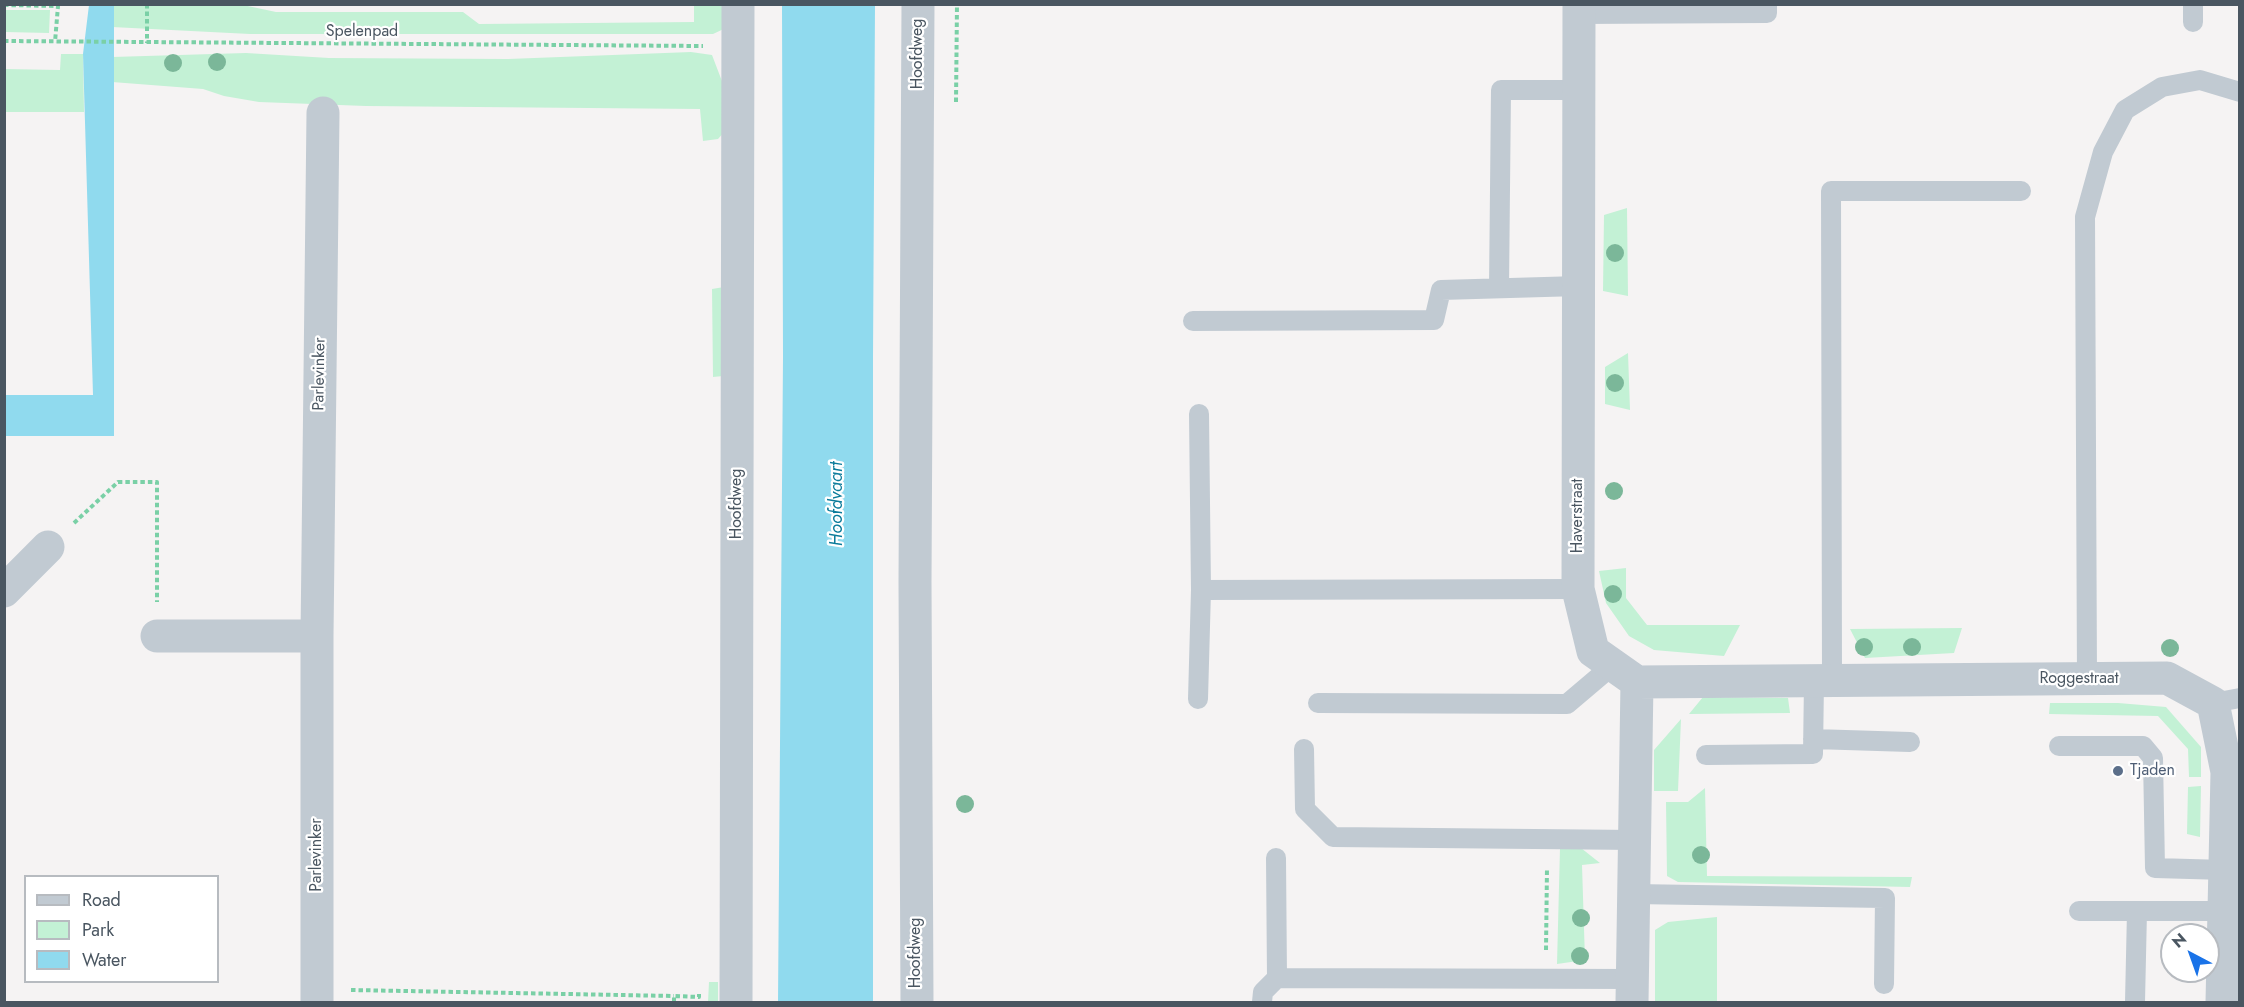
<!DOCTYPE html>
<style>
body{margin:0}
#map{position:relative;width:2244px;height:1007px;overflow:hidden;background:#f5f3f3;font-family:Jost,sans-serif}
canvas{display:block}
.frame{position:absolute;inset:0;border:6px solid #4a5661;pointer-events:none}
.legend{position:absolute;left:24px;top:875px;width:195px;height:108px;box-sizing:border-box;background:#fff;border:2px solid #b7bbc0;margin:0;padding:8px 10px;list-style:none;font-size:18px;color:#4a5661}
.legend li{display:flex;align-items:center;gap:12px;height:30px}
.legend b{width:30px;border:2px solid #b7bbc0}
.north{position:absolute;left:2160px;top:923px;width:60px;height:60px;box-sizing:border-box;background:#fff;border:2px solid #b7bbc0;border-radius:50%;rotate:319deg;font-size:16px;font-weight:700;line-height:24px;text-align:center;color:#4a5661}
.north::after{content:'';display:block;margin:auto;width:21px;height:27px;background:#1a73e8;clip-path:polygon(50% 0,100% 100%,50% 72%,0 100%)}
</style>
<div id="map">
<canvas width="2244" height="1007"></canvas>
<div class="frame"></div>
<ul class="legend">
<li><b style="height:8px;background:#c1cad2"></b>Road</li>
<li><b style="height:16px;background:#c3f1d5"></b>Park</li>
<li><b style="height:16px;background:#90daee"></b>Water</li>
</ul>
<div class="north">N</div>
</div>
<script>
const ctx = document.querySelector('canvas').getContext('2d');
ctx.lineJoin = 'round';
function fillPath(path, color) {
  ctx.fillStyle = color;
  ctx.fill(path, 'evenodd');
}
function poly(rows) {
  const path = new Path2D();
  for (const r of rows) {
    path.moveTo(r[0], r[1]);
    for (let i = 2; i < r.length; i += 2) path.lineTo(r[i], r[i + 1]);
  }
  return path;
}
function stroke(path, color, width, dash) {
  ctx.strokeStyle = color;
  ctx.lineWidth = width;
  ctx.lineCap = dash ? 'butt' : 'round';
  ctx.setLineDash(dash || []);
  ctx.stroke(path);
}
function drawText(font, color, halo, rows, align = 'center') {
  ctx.font = font + ' Jost,sans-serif';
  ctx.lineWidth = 4.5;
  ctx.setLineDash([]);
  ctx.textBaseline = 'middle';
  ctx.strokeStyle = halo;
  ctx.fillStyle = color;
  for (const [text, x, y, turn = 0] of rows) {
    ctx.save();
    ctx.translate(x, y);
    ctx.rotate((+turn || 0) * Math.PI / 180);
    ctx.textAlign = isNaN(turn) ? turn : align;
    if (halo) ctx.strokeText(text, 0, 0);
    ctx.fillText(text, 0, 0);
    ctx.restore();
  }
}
fillPath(poly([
 [114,4,243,5,276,12,463,12,479,24,694,22,694,5,729,4,730,26,713,34,250,34,112,27],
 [5,10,50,10,49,33,5,32],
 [691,52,712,55,728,97,725,131,718,139,703,141,700,109,366,106,259,102,224,96,203,89,112,82,112,57,246,53,329,58,508,59],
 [61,54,83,54,84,112,5,112,5,69,60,70],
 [1627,208,1628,296,1603,291,1604,215],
 [724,287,723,376,713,377,712,289],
 [1628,353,1630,410,1605,404,1605,367],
 [1626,568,1626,598,1647,625,1740,625,1724,656,1654,650,1629,636,1606,603,1599,571],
 [1962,628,1954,653,1865,658,1850,629],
 [1703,697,1788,698,1790,713,1689,714],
 [2050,703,2118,703,2166,707,2201,747,2201,777,2189,777,2188,749,2158,716,2049,714],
 [1681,719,1678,791,1654,791,1654,750],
 [2201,786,2200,837,2187,834,2188,787],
 [1705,788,1707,876,1912,877,1910,887,1678,882,1667,876,1666,802,1688,802],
 [1560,848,1581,848,1600,863,1582,865,1585,960,1557,964],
 [1717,917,1717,1002,1655,1002,1655,930,1668,922],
 [709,982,718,982,718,1002,708,1002]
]), '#c3f1d5');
fillPath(poly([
 [89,5,114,5,114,436,5,436,5,395,93,395,83,54],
 [782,5,875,5,873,357,873,1002,778,1002,783,357]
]), '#90daee');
stroke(poly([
 [147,4,147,43],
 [4,5,58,6,55,42],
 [4,41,703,46],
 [956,102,957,4],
 [74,523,118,482,157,482,157,602],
 [1546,950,1547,868],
 [351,990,674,996],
 [674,1002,674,996,699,997,699,994]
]), '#7ad0a6', 4, [4.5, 3]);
stroke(poly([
 [1579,14,1767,13,1767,4],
 [2193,22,2193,4],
 [1499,288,1501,90,1579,90],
 [1193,321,1434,320,1441,290,1579,286],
 [1199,414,1201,590,1578,589],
 [2087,679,2085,217,2103,152,2125,110,2162,87,2200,80,2240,92],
 [1832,680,1831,191,2021,191],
 [1198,699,1201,590],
 [1318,703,1567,704,1613,665],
 [2213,703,2240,698],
 [1813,739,1910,742],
 [2059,746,2143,746,2153,758,2155,868,2225,870],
 [1304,749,1305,809,1333,837,1635,840],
 [1706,755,1813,754,1814,681],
 [1276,858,1277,978,1633,979],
 [1634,894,1885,898,1884,984],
 [2079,911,2224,911],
 [1262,1002,1263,992,1277,978],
 [2135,1002,2137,911]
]), '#c1cad2', 20);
stroke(poly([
 [1579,4,1578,589,1593,651,1637,682,1632,1002],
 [4,591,48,547],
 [157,636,317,636],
 [1637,682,2167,678,2213,703,2227,772,2222,1002],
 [317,1002,317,636,323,113],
 [736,1002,738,4]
]), '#c1cad2', 33);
stroke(poly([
 [917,1002,915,581,918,4]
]), '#c1cad2', 33);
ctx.fillStyle = '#7bb799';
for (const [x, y] of [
 [217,62],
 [173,63],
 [1615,253],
 [1615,383],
 [1614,491],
 [1613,594],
 [1864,647],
 [1912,647],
 [2170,648],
 [965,804],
 [1701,855],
 [1581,918],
 [1580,956]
]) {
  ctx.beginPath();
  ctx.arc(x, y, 9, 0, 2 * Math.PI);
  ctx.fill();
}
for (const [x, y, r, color] of [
 [2118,771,6,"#5c6f8a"]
]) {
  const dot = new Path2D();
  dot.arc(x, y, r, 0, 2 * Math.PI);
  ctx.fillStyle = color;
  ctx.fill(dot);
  stroke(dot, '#fff', 2);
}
drawText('16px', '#4a5661', '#fff', [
 ["Spelenpad",362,32],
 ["Hoofdweg",918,54,-90],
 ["Parlevinker",320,374,-89],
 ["Hoofdweg",737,504,-90],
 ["Haverstraat",1578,516,-90],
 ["Roggestraat",2079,679],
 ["Parlevinker",317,855,-90],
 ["Hoofdweg",916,953,-90]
]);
drawText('16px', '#4e5e75', '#fff', [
 ["Tjaden",2130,771]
], 'left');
drawText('italic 18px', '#0c7c9b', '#fff', [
 ["Hoofdvaart",838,504,-90]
]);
</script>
